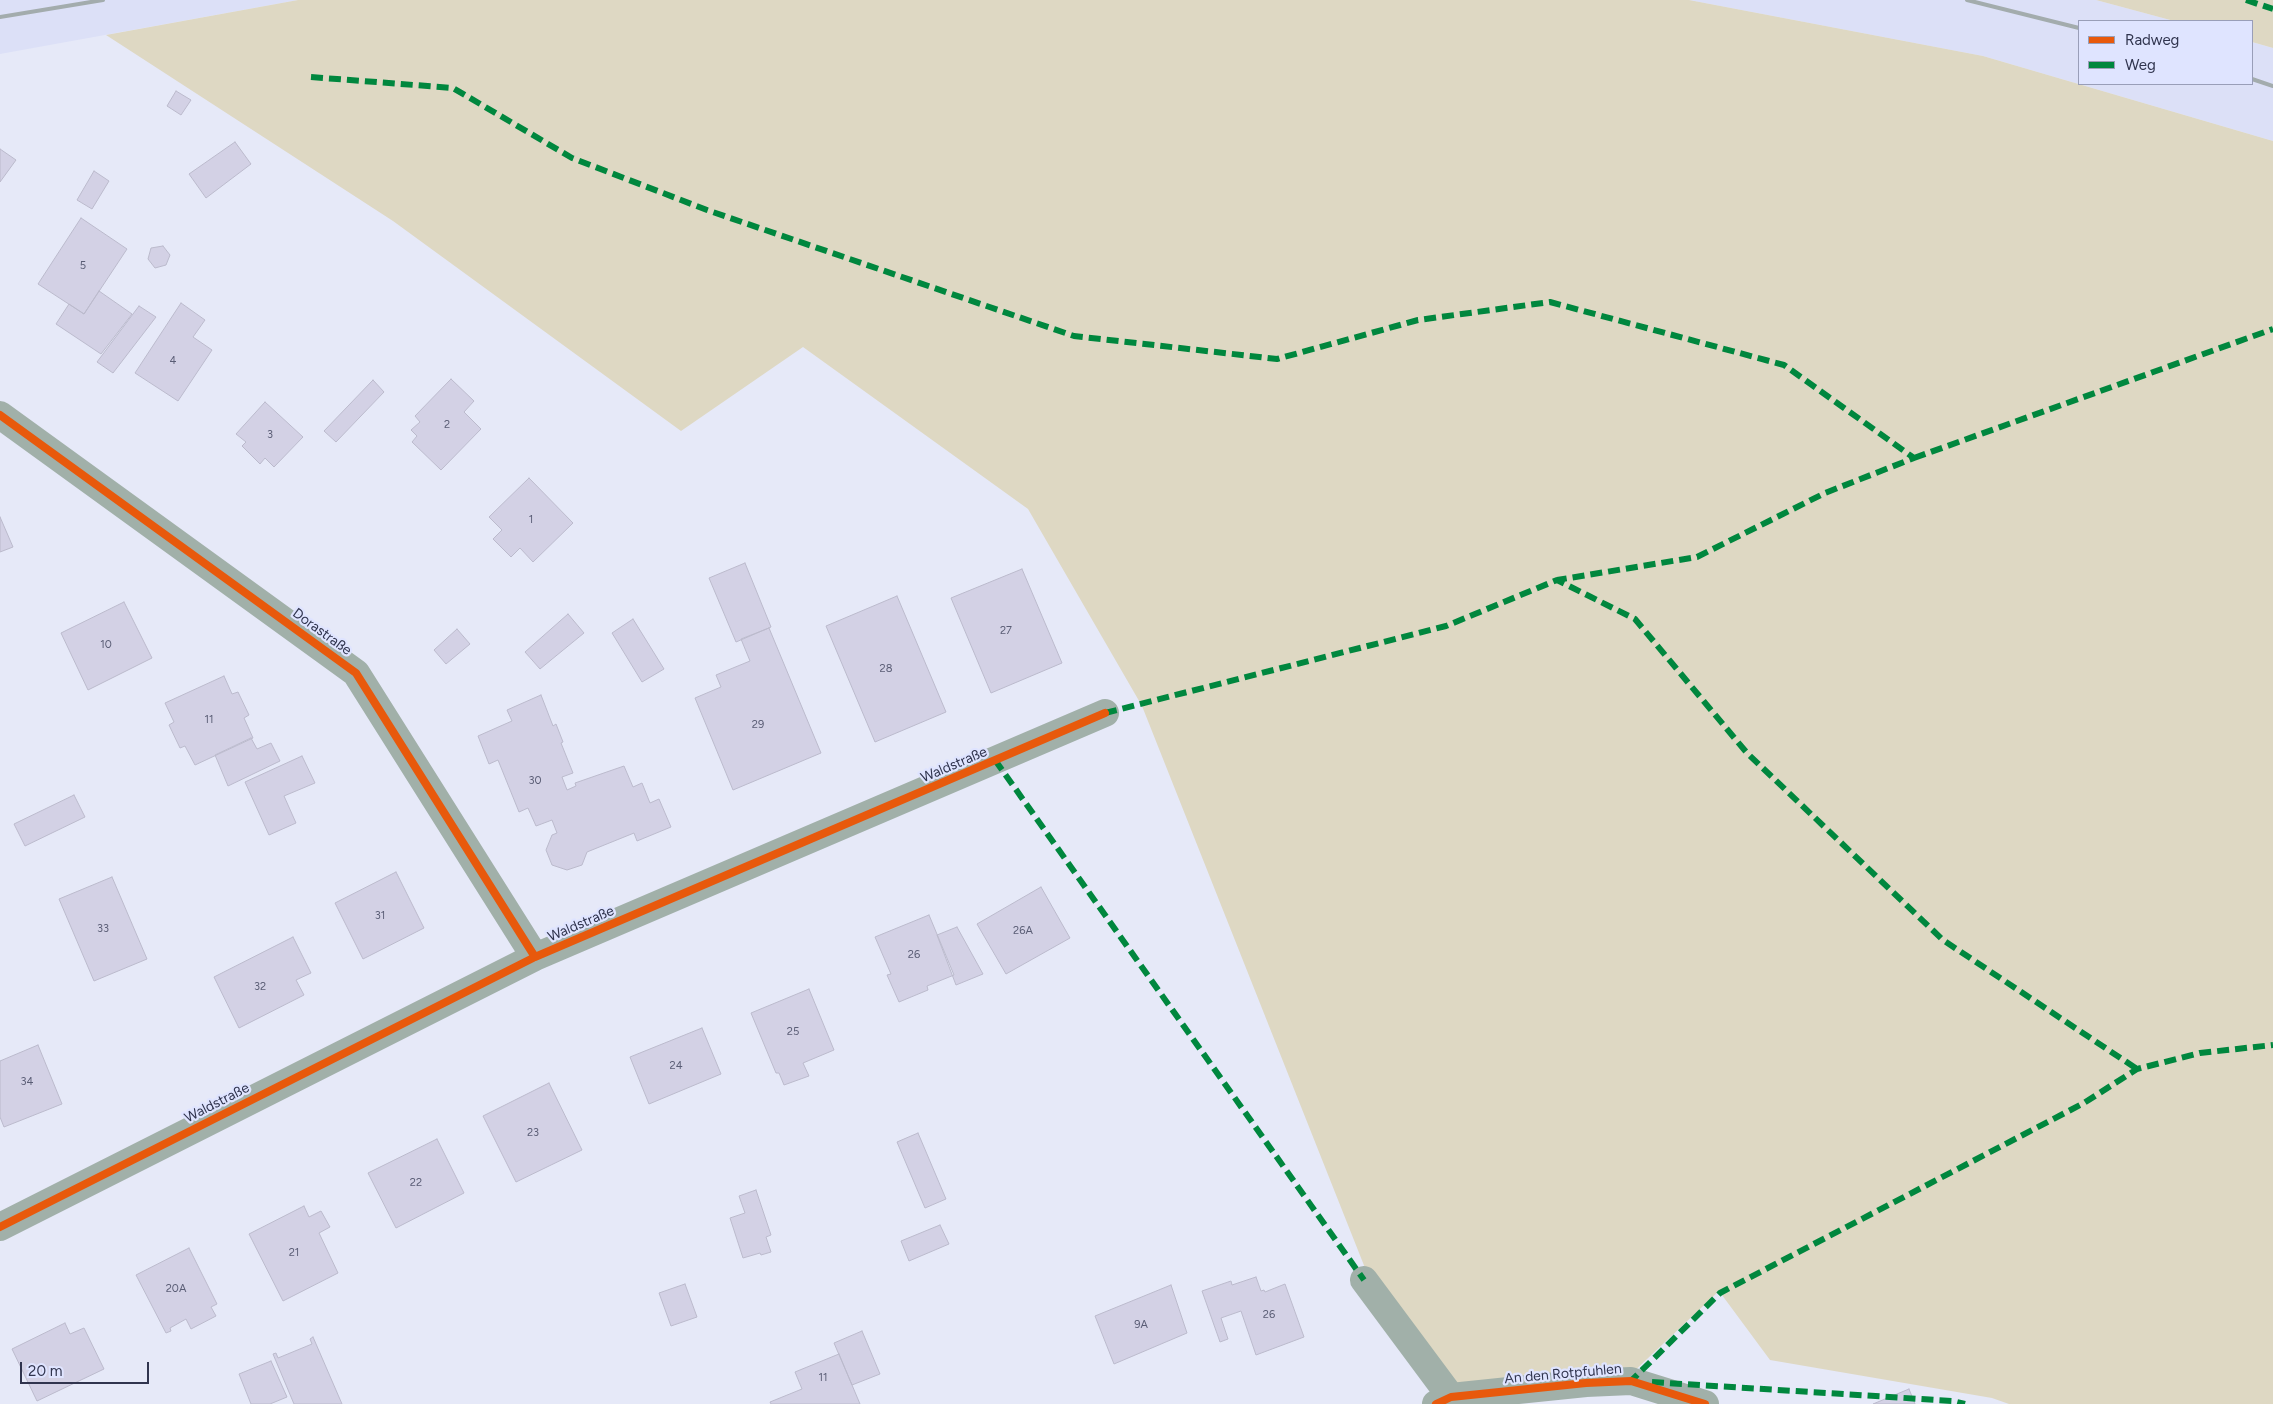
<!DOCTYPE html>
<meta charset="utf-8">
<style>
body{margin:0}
#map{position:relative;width:2273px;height:1404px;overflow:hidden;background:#e6e9f8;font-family:Figtree,sans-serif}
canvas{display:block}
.legend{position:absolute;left:2078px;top:20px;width:175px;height:65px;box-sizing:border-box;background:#dfe4ff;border:1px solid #999eb8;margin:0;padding:6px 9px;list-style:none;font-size:15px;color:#30344e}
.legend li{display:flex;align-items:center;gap:10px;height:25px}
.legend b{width:25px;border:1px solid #999eb8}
.scale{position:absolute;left:20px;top:1362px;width:129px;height:22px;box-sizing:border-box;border:2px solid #30344e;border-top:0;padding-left:6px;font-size:15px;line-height:18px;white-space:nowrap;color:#30344e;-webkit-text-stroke:4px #dfe4ff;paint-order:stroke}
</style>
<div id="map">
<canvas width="2273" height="1404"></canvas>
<ul class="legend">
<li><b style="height:6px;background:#e8590c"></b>Radweg</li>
<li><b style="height:6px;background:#00873e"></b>Weg</li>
</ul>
<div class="scale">20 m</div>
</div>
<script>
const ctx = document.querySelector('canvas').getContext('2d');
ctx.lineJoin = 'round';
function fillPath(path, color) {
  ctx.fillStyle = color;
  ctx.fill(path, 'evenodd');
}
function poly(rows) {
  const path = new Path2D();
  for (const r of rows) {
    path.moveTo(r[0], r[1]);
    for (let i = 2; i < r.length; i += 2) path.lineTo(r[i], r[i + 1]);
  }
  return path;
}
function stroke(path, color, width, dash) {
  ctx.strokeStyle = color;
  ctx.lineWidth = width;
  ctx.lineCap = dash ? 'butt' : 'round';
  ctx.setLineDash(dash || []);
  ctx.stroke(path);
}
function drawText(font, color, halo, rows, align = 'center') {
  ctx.font = font + ' Figtree,sans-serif';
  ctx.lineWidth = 4.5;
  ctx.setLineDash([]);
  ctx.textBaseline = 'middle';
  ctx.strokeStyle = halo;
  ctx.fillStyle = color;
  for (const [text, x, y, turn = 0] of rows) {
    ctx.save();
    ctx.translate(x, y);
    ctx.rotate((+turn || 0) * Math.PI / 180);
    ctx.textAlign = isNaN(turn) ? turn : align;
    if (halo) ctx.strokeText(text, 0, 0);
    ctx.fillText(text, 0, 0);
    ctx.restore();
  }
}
fillPath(poly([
 [0,0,298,0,0,54],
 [1689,0,2096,0,2174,21,2079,21,2079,84,2252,84,2252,42,2273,48,2273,141,1983,56]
]), '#dce0f7');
fillPath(poly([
 [298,0,1689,0,1983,56,2273,141,2273,1404,2009,1404,1992,1398,1770,1360,1719,1291,1628,1377,1453,1394,1369,1278,1142,706,1028,509,803,347,681,431,393,221,106,35],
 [2096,0,2273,0,2273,48,2252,42,2252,21,2174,21]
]), '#ded8c3');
const building = poly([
 [176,91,191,100,181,115,167,106,176,91],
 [235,142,251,164,206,198,189,174,235,142],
 [0,149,16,160,0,182,0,149],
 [94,171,109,181,92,209,77,200,94,171],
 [81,218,127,249,84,314,38,284,81,218],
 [163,246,170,255,166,265,155,268,148,259,151,248,163,246],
 [99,291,132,314,101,354,56,324,69,304,84,314,99,291],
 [181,303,205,320,193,337,212,350,178,401,135,373,181,303],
 [139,306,156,317,113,373,97,362,139,306],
 [451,379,474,401,464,412,481,429,441,470,412,442,417,436,411,430,420,422,415,416,451,379],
 [373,380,384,392,336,442,324,431,373,380],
 [265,402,303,437,274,467,265,458,260,464,242,446,246,442,236,434,265,402],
 [529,478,573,523,533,562,520,548,511,557,493,539,502,530,489,517,529,478],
 [0,517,13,547,0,552,0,517],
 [745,563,771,627,736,642,709,578,745,563],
 [1022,569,1062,663,991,693,951,598,1022,569],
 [897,596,946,712,875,742,826,626,897,596],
 [124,602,152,658,88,690,61,633,124,602],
 [568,614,584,633,540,669,525,652,568,614],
 [633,619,664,669,642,682,612,633,633,619],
 [769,628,821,753,733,790,695,698,721,687,716,675,750,661,741,639,769,628],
 [457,629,470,644,446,664,434,650,457,629],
 [224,676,232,694,238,692,249,715,244,718,253,738,195,765,185,746,180,748,169,725,174,722,165,703,224,676],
 [541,695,553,726,556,724,563,742,561,743,573,773,562,777,567,790,576,786,575,783,624,766,633,787,642,783,650,803,659,799,671,827,637,841,634,833,587,852,582,865,567,870,552,865,546,850,552,835,557,833,552,820,536,826,528,808,519,812,498,760,489,764,478,736,512,721,507,710,541,695],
 [251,738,257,749,271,743,280,761,228,786,215,755,251,738],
 [302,756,315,783,284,796,296,823,269,835,245,782,302,756],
 [74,795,85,817,25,846,14,824,74,795],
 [396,872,424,928,363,959,335,903,396,872],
 [112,877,147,959,94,981,59,899,112,877],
 [1041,887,1070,938,1006,974,977,924,1041,887],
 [929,915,954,975,927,986,928,990,899,1002,887,975,891,974,875,937,929,915],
 [957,927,983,974,956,985,937,935,957,927],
 [293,937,311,973,296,980,304,995,239,1028,214,977,293,937],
 [809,989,834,1050,803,1063,809,1076,784,1085,779,1073,776,1073,751,1013,809,989],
 [702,1028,721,1074,649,1104,630,1057,702,1028],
 [38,1045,62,1104,4,1127,0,1117,0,1061,38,1045],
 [549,1083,582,1150,516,1182,483,1116,549,1083],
 [918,1133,946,1199,925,1208,897,1142,918,1133],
 [437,1139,464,1193,396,1228,368,1173,437,1139],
 [756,1190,771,1235,766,1237,771,1252,761,1255,760,1253,743,1258,730,1218,745,1213,739,1196,756,1190],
 [304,1206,309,1217,321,1211,330,1227,319,1233,338,1273,283,1301,249,1234,304,1206],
 [940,1225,949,1244,909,1261,901,1241,940,1225],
 [189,1248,217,1304,211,1307,216,1316,191,1329,186,1319,170,1328,171,1331,166,1333,136,1275,189,1248],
 [1256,1277,1261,1291,1264,1290,1265,1292,1285,1284,1304,1337,1256,1355,1241,1311,1221,1318,1228,1339,1220,1342,1202,1291,1231,1281,1232,1285,1256,1277],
 [685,1284,697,1317,671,1326,659,1293,685,1284],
 [1171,1285,1187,1333,1114,1364,1095,1316,1171,1285],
 [65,1323,70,1334,84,1328,104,1369,37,1401,12,1349,65,1323],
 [862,1331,880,1374,852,1385,834,1343,862,1331],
 [313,1337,342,1404,294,1404,273,1354,276,1353,278,1358,312,1344,310,1339,313,1337],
 [839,1354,860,1404,771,1404,770,1402,802,1389,795,1372,839,1354],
 [271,1361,287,1397,270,1404,251,1404,239,1374,271,1361],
 [1909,1389,1915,1404,1873,1404,1909,1389]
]);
fillPath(building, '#d3d1e5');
stroke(building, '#bbbacc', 1);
stroke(poly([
 [0,415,356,673,535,957],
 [0,1227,535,957,1105,713],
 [1364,1280,1451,1397],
 [1436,1404,1451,1397,1586,1383,1631,1381,1705,1404]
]), '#a1b0a9', 28);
stroke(poly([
 [1967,0,2079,28],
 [0,17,103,0],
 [2252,79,2273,86]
]), '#a3acad', 4);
stroke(poly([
 [2246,0,2273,9],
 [311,77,453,88,572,158,707,210,1074,336,1277,359,1418,320,1550,302,1784,365,1914,458,1825,493,1697,557,1557,580],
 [1914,458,2273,329],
 [1105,713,1446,626,1557,580,1635,619,1747,753,1943,940,2137,1069],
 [995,760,1364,1280],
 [1634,1381,1631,1381,1720,1293,2084,1103,2137,1069,2200,1053,2273,1045],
 [1652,1382,1953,1401,1965,1404]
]), '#00873e', 6, [12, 6]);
stroke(poly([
 [0,415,356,673,535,957],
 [0,1227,535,957,1105,713],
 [1436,1404,1451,1397,1586,1383,1631,1381,1705,1404]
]), '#e8590c', 8);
drawText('11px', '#5a5d75', null, [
 ["5",83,266],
 ["4",173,361],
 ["2",447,425],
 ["3",270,435],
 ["1",531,520],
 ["27",1006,631],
 ["10",106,645],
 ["28",886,669],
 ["11",209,720],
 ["29",758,725],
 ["30",535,781],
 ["31",380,916],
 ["33",103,929],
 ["26A",1023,931],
 ["26",914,955],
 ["32",260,987],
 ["25",793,1032],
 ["24",676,1066],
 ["34",27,1082],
 ["23",533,1133],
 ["22",416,1183],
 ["21",294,1253],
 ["20A",176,1289],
 ["26",1269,1315],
 ["9A",1141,1325],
 ["11",823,1378]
]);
drawText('14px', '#30344e', '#dfe4ff', [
 ["Dorastraße",322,632,36],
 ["Waldstraße",954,765,-23],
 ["Waldstraße",581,924,-23],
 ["Waldstraße",217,1103,-27],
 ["An den Rotpfuhlen",1563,1374,-5]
]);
</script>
